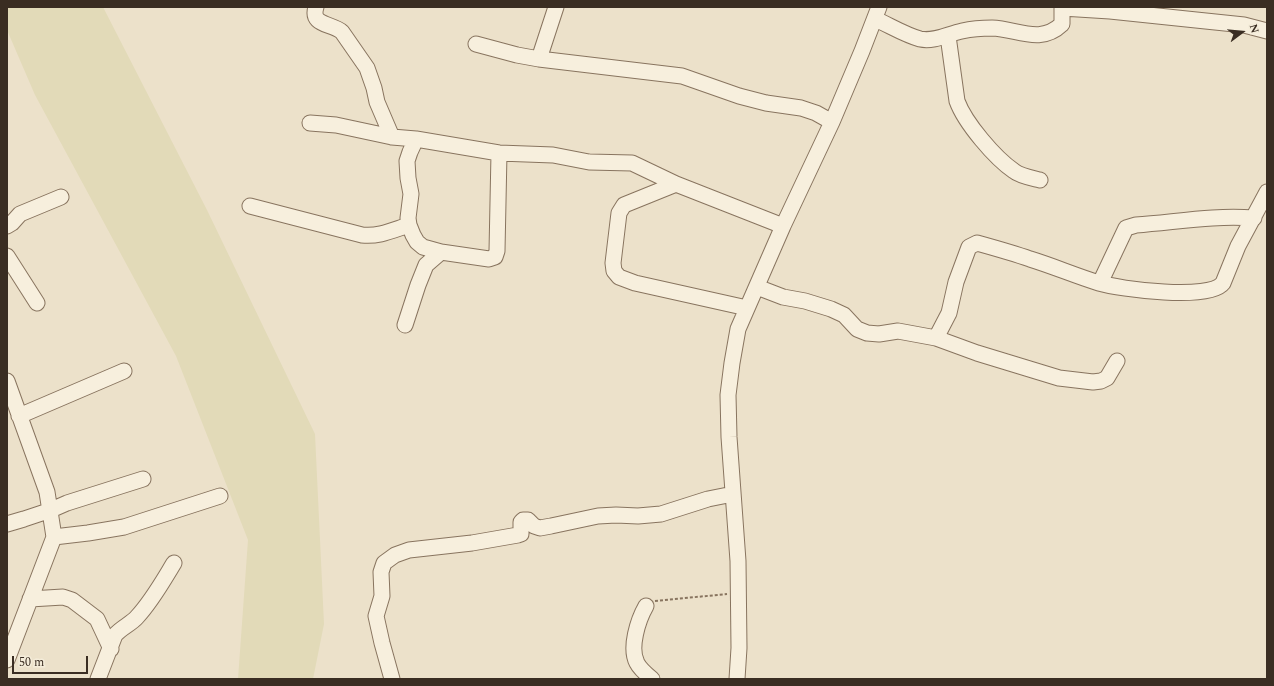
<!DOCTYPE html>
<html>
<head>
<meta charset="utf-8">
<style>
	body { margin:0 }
	#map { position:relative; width:1274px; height:686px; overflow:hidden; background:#ece1ca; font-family:Spectral,serif }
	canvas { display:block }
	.frame { position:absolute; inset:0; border:8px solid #3a2d22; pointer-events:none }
	.north { position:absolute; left:1222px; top:12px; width:40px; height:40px; -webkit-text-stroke:3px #f4ecd9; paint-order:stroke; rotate:74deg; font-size:11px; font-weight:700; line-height:16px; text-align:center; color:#3a2d22 }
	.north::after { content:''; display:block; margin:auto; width:14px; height:18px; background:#3a2d22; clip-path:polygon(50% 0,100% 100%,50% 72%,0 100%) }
	.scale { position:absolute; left:12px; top:656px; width:76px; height:18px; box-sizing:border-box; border:2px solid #3a2d22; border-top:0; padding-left:5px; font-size:12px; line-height:14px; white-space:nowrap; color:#3a2d22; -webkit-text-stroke:3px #f4ecd9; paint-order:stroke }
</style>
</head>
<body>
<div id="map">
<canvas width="1274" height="686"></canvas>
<div class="frame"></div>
<div class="north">N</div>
<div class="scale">50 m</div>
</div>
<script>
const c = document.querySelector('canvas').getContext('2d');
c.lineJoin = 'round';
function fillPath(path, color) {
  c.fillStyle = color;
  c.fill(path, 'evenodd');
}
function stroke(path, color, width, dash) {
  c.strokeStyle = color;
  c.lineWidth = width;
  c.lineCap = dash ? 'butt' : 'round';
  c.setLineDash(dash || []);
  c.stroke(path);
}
fillPath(new Path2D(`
	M7,7h96l104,203 108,224 9,190 -11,55h-75l10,-139 -72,-184 -141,-261 -28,-65z`), '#e2dab8');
const minor = new Path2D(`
	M316,7c-6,19 16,16 26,25l25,36 7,20 3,14 15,35
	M1062,8l48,3 134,14 23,6
	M875,19c14,6 30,16 45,20 14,3 28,-5 42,-8 9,-2 21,-3 30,-3 26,1 48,17 70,-4v-17
	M948,36l9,65c8,22 38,57 57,70 6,5 18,7 26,9
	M476,44l41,11 22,4 143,17 57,20 27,7 35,5 15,5 16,9
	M539,59l17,-52
	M310,123l26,2 56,12 24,2 83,14 54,2 36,7 43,1 44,21 107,42
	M416,139l-6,13 -3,9 1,17 3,16 -3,24 1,7 4,10 4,7 6,5 18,5 48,7 6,-2 2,-6 2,-98
	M676,184l-52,21 -5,8 -6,50 1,8 5,6 16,6 112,25
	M250,206l112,29c17,2 31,-5 47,-10
	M7,226l5,-3 8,-9 41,-17
	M7,256l30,47
	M1100,283l26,-55 10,-3c41,-3 77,-10 118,-7
	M757,287l26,10 22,4 26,8 13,6 13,14 10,4 12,1 19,-3 38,7 41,15 82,25 34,4 8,-1 6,-3 10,-17
	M405,325l13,-40 8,-20 15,-13
	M936,338l13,-25 7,-31 13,-35 8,-4c18,5 36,10 53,16 23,7 46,17 69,24 21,6 111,18 124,0l15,-37 29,-54
	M7,381l40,111 7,45 -47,123
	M19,416l105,-45
	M7,524l17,-5 27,-9 16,-7 76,-24
	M54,537l34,-4 36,-6 96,-31
	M30,599l33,-2 9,3 25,19 14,30
	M646,606c-8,14 -17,42 -9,57 3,6 9,11 15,16
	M98,679l17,-44c7,-8 16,-11 22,-18 15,-16 26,-36 37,-54
	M392,679l-10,-36 -6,-27 6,-20 -1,-24 3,-9 11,-8 14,-5 63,-7 46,-8 3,-1v-12l2,-2h5l6,6 6,2 11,-2 47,-10 18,-1 22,1 23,-2 47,-15 25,-5
	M737,679l2,-31 -1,-87 -9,-124 -1,-42 4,-32 6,-34 45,-103 49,-104 30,-71 17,-44`);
stroke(minor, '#88745f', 17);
stroke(new Path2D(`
	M655,601l72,-7`), '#88745f', 2, [3, 2]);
stroke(minor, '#f7efdd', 15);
</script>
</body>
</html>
